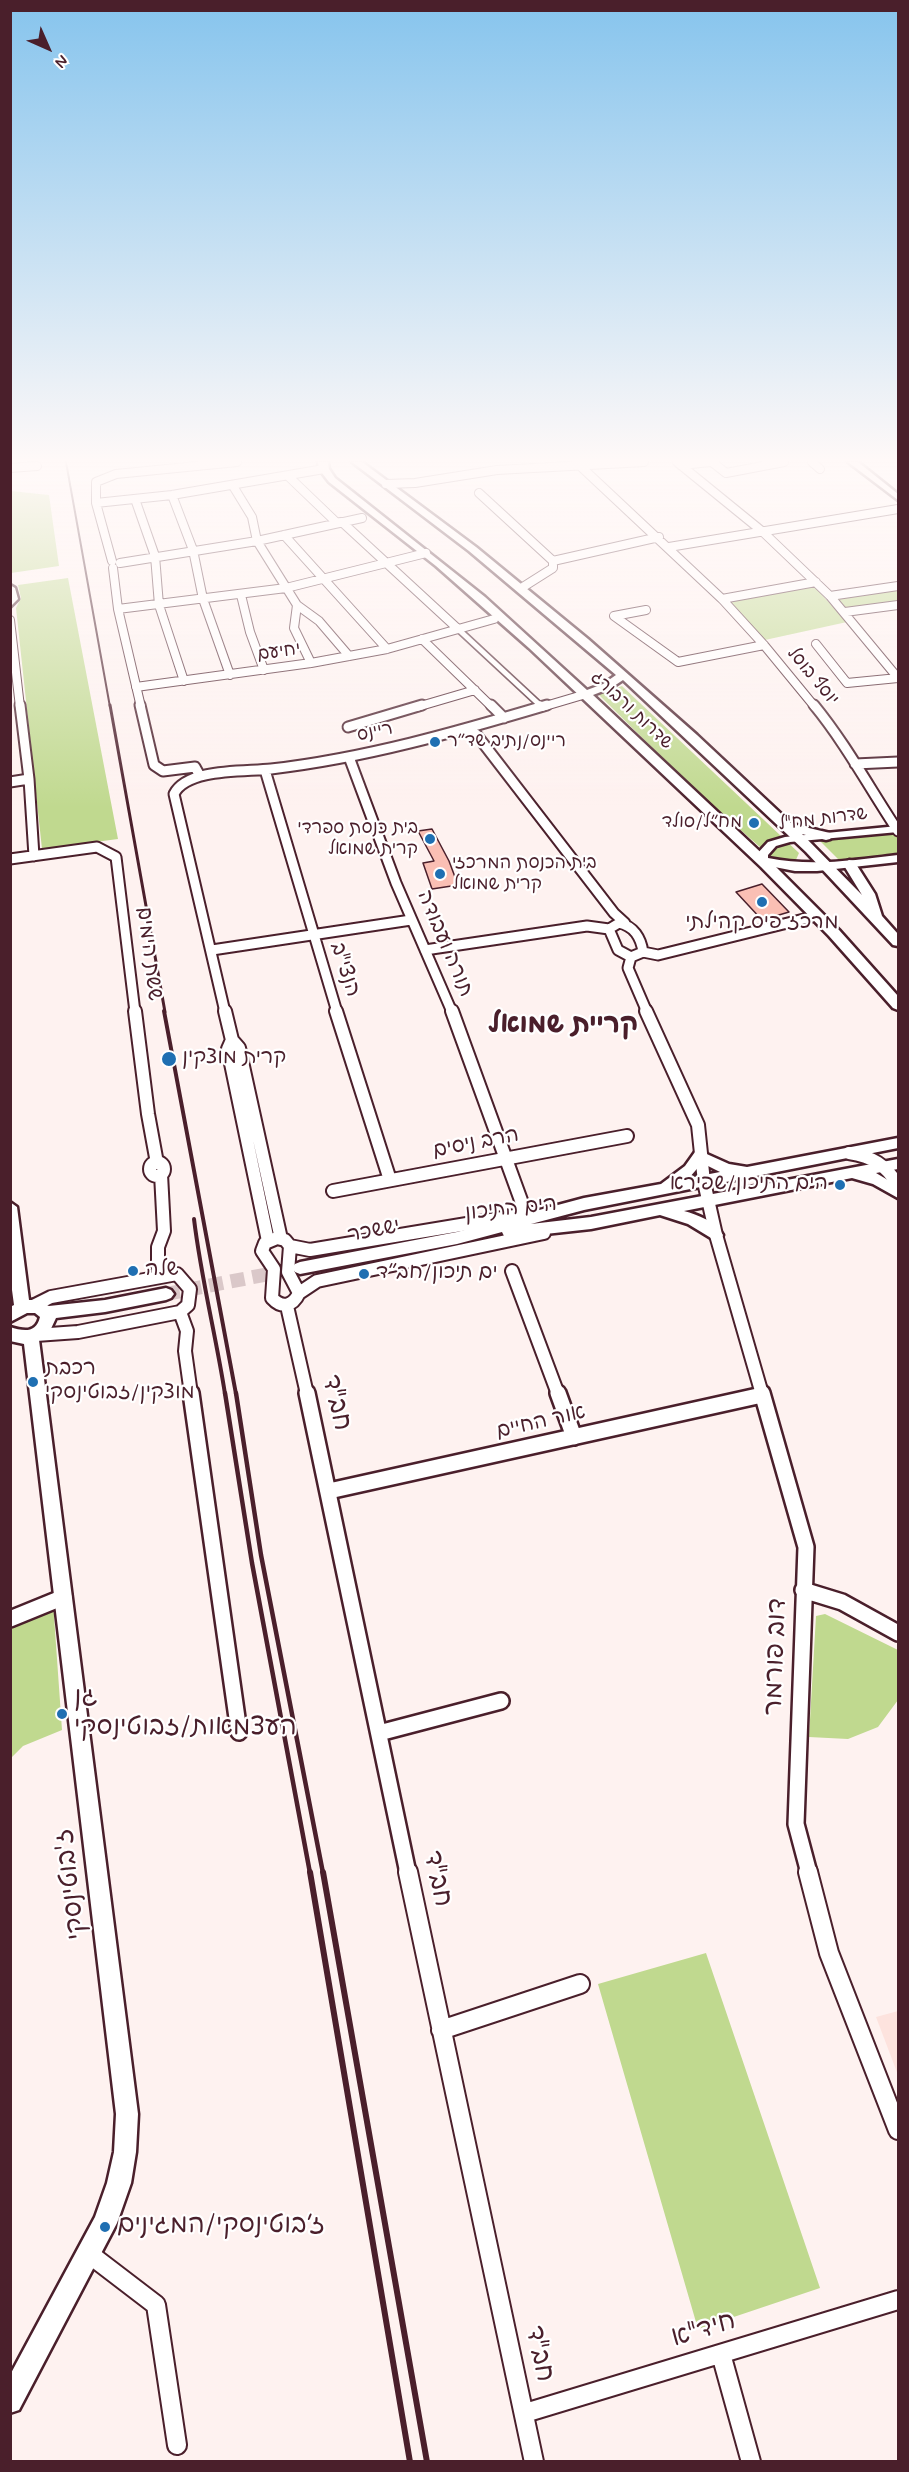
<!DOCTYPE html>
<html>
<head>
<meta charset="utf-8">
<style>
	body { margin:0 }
	#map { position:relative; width:909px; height:2472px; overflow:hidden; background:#fef2f0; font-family:Mynerve,sans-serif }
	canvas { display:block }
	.frame { position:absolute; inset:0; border:12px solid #4a1f2b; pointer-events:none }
	.north { position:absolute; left:18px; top:18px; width:60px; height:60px; -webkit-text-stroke:4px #fff; paint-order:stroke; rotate:135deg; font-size:16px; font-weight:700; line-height:24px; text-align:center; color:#4a1f2b }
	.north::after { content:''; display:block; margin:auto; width:21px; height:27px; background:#4a1f2b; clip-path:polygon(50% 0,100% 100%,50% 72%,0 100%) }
</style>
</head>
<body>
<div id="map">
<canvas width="909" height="2472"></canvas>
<div class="frame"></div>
<div class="north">N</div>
</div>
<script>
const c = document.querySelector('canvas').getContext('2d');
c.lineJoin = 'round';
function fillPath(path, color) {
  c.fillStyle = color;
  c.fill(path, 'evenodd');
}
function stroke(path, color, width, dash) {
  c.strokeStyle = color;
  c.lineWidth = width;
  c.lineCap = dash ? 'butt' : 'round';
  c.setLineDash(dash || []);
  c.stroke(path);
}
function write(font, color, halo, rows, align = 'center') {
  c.font = font + ' Mynerve,"Playpen Sans Hebrew",sans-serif';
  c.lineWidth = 4.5;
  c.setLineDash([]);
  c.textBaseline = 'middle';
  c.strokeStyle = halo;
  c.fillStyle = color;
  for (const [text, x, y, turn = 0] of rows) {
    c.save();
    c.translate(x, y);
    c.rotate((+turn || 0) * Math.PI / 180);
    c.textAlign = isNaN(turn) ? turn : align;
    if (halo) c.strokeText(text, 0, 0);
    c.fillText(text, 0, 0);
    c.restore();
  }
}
fillPath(new Path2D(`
	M898,2011v64l-22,-58z`), '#fde3de');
fillPath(new Path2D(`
	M11,491l38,4 10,71 -48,7z
	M68,578l50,261 -76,10 -26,-241 5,-10 -3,-13z
	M814,586l33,36 -82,18 -36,-40z
	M898,588v15l-51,7 -12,-13z
	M622,686l177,167 -4,9h-18l-82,-72 -97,-96z
	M895,831l3,5v21l-57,5 -24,-24z
	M53,1602l9,128 -39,16 -12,12v-139z
	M825,1614l73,36v50l-20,27 -30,12 -39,-2 7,-121z
	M706,1953l114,335 -122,41 -100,-345z`), '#c0d98f');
const building = new Path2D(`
	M432,829l17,32 9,24 -26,4 -9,-26 11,-2 -16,-30z
	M762,884l27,28 -27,8 -26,-28z`);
fillPath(building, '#fabfb4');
stroke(building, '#4a1f2b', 1.5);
stroke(new Path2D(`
	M166,1294l134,-26`), '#dac8c9', 14, [14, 8]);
const pedestrianFar1 = new Path2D(`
	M458,629l84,78`);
const pedestrian = new Path2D(`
	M540,705l2,2`);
const minorFar4 = new Path2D(`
	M576,462l146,137 42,46 51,62
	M677,462l86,70 67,64 68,82
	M712,462l14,11 58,-11
	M812,462l8,7
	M681,465l29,-3
	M10,468l27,-2
	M288,476l48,46 7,1 115,106
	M386,484l29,-1 82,-13 147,-8
	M233,486l19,31 5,24 40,64 -3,23 17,35
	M479,493l74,68
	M172,495l21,55 10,49 27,76
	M135,499l20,57 4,49 25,76
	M96,503l76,-8 152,-26
	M284,535l103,114
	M669,547l229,-38
	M112,561l-16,-58v-21l20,-8 121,-12
	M120,563l137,-22 105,-23
	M113,568l5,41 23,98
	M523,587l30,-19v-7l106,-24
	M241,595l9,37 14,38
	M830,596l68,-10
	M722,599l94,-17
	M297,605l22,16 30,35
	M118,609l168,-21 140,-35
	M646,610l-32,6 64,46 86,-17
	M845,612l53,-7
	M10,620l10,87
	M422,639l70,68
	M816,644l31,39 51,-5
	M136,687l175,-24 76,-14 107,-30
	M417,707l58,-17
	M542,707l44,-13`);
const minorFar3 = new Path2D(`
	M20,705l9,74 5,77
	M140,705l14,60 9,6 32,-4 5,9
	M491,705l13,13
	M814,705c32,39 56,84 84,126
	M348,727l74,-22
	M465,729l11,5 138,179 11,10
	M349,757l47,126 56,129
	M855,764l43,-2
	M265,770l72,242
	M10,782l19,-3
	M10,859l87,-12 19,10 19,155
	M619,923c15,3 22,15 24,29l-12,5 -13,-7 -9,-21z
	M212,950l199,-30
	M425,950l162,-24 22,3
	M643,952l15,3 158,-39
	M631,957l-3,11 19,44
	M225,1012l-51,-218c13,-26 71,-22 97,-25 95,-11 185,-37 276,-64`);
const minorFar2 = new Path2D(`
	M135,1011l13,103 9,49
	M225,1011l7,29 7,8 42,191
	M336,1011l54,169
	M452,1011l74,203
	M646,1011l52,114 6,57 12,53 46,159
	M232,1040l-4,9 40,192
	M849,1153c24,4 36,11 49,32
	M150 1169a7 7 0 1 1 14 0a7 7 0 1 1-14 0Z
	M333,1191l294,-55
	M277,1238l8,2 5,6 -2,26 11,21c-6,13 -17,16 -27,5l2,-29 -12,-18 3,-8z
	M290,1246l20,4 223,-37
	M512,1271l46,123
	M158,1277v-30l6,-16 -3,-57
	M299,1293l18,-12 227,-48
	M33,1306l18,-9 126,-23 13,15 -2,16 -8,7 -102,20 -42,3
	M287,1306l20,88
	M180,1312l7,19 -2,20 6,43`);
const minorFar1 = new Path2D(`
	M191,1393l48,339
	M307,1393l101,480
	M558,1393l16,44
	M762,1393l44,154 -10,277 13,49
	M329,1491l433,-96
	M803,1590l39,12 56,31
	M10,1619l54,-22
	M379,1733l122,-32`);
const minor = new Path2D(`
	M408,1872l126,590
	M808,1872l21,81 69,177
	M441,2030l139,-46
	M88,2253l68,52 21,140
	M721,2354l30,108
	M525,2413l373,-113`);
const tertiary = new Path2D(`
	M848,462h10l40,32v6z
	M10,585l5,3 3,11 -8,8z
	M898,826v6l-108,10 -14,4 -8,9v3c44,9 86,2 130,-3v7l-81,9h-22l-36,-7 -3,-9 12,-13 17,-5z
	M898,1138v10l-314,62 -53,14 60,-7 307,-58v10l-22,4 22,13v12l-25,-14 -21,-6 -168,33c14,4 31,10 39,24l-2,4 -5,2 -28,-17 -28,-9 -69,14 -82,9 -5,-2 -2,-4 -45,12 -157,30 -5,-2 -3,-4 3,-4 5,-2 157,-30 127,-34 77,-14 24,-18 10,-14 5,-1 29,13 18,3zM702,1163l18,9 -31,6z
	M10,1202l7,5 12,93h7l13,6 56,-6 61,-12 5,2 3,4 -3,4 -5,2 -61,12 -49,6 -7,15 -10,7 99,774 -2,38 -5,31 -14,40 -98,187 -9,3v-38l85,-158 12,-34 7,-31 2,-38 -92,-770 -14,-3v-14c13,4 26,7 30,-10l-5,-4h-8l-17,9v-15l4,-2 -4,-30z`);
const secondary = new Path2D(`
	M318,462h10l1,7 6,9 150,119 102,93 16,-6 13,-9 -147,-124 -117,-89h10l114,85 112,92 109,96 95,89 38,9 2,3 -2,3 -4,1 -24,-6 60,61 -19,-31 6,-4 5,1 21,33 7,22 16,18v12l-5,-1 -87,-93 -183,-172 -12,8 -18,7 178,167 68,68 59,66v14l-5,-2 -64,-72 -68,-69 -232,-219 -93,-82 -107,-84 -10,-13z`);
stroke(pedestrianFar1, '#4a1f2b', 8);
stroke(pedestrian, '#4a1f2b', 10);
stroke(minorFar4, '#4a1f2b', 10);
stroke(minorFar3, '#4a1f2b', 13);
stroke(minorFar2, '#4a1f2b', 16);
stroke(minorFar1, '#4a1f2b', 20);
stroke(minor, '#4a1f2b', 22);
stroke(tertiary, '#4a1f2b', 5);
stroke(secondary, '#4a1f2b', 5);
stroke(pedestrianFar1, '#fff', 5);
stroke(pedestrian, '#fff', 7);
stroke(minorFar4, '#fff', 8);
stroke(minorFar3, '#fff', 9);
stroke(minorFar2, '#fff', 12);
stroke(minorFar1, '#fff', 15);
stroke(minor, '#fff', 18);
fillPath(tertiary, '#fff');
fillPath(secondary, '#fff');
stroke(new Path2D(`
	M66,462l44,245`), '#4a1f2b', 2);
stroke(new Path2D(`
	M110,705l55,307`), '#4a1f2b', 3);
stroke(new Path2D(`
	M164,1011l72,383
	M194,1219c7,59 22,117 31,175`), '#4a1f2b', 4);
stroke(new Path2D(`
	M225,1393l27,170 58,310
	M236,1393l25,162 62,318`), '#4a1f2b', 4.5);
stroke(new Path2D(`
	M310,1872l100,590
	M323,1872l104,590`), '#4a1f2b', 6);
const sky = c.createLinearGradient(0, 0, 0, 808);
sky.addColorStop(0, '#86c4ed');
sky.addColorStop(0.57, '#fff9f8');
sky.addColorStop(1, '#fff9f800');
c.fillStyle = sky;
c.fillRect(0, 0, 909, 808);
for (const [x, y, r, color] of [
	[435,742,6,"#1f6fb2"],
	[754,823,6,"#1f6fb2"],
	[430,839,6,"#1f6fb2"],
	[440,874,6,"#1f6fb2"],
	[762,902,6,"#1f6fb2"],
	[169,1059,8,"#1f6fb2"],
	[840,1185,6,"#1f6fb2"],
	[133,1271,6,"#1f6fb2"],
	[364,1274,6,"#1f6fb2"],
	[33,1382,6,"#1f6fb2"],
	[62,1714,6,"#1f6fb2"],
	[105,2227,6,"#1f6fb2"]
]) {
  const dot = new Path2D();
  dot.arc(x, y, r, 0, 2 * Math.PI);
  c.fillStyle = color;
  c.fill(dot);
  stroke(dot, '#fff', 2);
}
write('18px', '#4a1f2b', '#fff', [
	["יחיעם",279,653,-8],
	["יוסף בוסל",812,677,50],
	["שדרות ורבורג",631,711,43],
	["ריינס",375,733,-12],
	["שדרות מח\"ל",823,820,-7]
]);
write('18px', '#4a1f2b', '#fff', [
	["ריינס/נתיב שד״ר",447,742],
	["מח״ל/סולד",742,823,"right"],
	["בית כנסת ספרדי",418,829,"right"],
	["קרית שמואל",418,850,"right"],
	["בית הכנסת המרכזי",452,864],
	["קרית שמואל",452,885]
], 'left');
write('21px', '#4a1f2b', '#fff', [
	["מרכז פיס קהילתי",762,924,"center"],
	["קרית מוצקין",182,1059],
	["הים התיכון/שפירא",828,1185,"right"],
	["שלה",145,1271],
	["ים תיכון/חב״ד",376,1274],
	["רכבת",45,1370],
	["מוצקין/זבוטינסקי",45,1394]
], 'left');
write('21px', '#4a1f2b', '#fff', [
	["תורה ועבודה",444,944,67],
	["ששת הימים",148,954,83],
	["הנצי\"ב",344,970,72],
	["הרב ניסים",476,1144,-11],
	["הים התיכון",511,1210,-6],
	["יששכר",374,1232,-11],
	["אור החיים",541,1423,-13]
]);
write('26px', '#4a1f2b', '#fff', [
	["חב\"ד",335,1403,77],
	["דוב פורמר",777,1657,-88],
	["חב\"ד",436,1879,78],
	["ז'בוטינסקי",72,1884,-97],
	["חיד\"א",704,2331,-17],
	["חב\"ד",538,2354,78]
]);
write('26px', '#4a1f2b', '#fff', [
	["גן",74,1699],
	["העצמאות/זבוטינסקי",74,1729],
	["ז׳בוטינסקי/המגינים",117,2227]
], 'left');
write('bold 27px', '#4a1f2b', '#fff', [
	["קריית שמואל",563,1026]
]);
</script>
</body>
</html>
